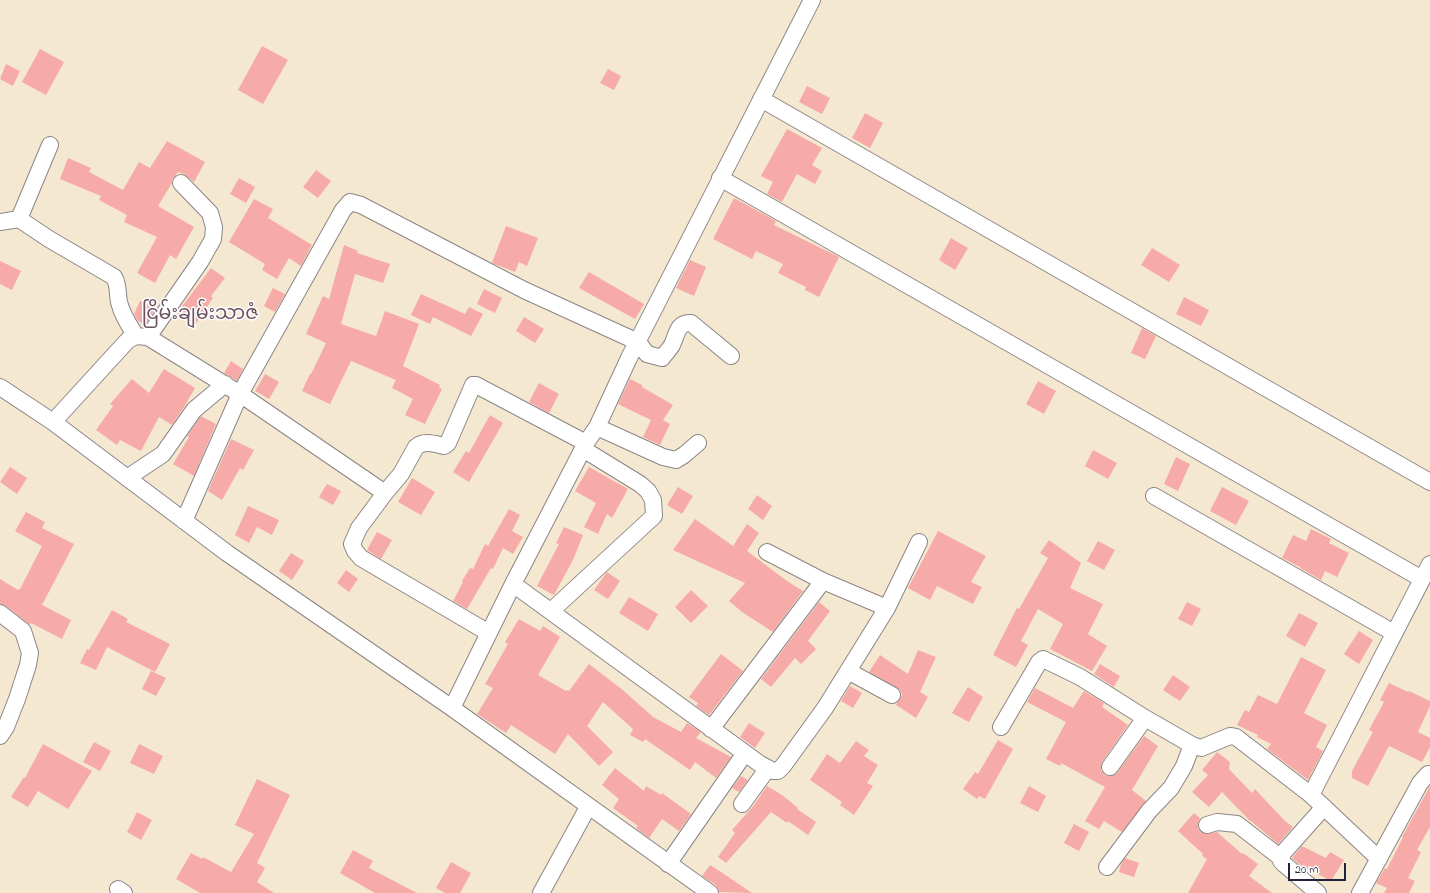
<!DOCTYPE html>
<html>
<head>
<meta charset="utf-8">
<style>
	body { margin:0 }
	#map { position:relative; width:1430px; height:893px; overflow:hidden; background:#f5e8d1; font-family:"Indie Flower",sans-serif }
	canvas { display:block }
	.scale { position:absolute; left:1288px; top:863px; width:58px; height:18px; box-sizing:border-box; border:2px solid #22223b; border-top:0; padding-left:5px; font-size:12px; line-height:14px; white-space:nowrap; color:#22223b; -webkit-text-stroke:3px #fff; paint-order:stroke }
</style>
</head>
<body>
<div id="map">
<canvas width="1430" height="893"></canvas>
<div class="scale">20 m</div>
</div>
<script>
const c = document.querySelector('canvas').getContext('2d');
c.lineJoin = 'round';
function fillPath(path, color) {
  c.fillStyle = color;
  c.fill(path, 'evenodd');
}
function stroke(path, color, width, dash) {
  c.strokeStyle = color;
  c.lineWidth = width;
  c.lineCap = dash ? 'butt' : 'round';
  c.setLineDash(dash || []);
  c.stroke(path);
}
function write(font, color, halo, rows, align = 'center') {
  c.font = font + ' "Indie Flower","Noto Sans Myanmar",sans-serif';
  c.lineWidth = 3;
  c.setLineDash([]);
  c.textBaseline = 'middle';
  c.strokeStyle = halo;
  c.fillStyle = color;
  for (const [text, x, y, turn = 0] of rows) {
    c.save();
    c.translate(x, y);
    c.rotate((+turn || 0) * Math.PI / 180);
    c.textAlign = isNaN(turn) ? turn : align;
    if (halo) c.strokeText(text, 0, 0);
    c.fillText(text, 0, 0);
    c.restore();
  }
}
fillPath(new Path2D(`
	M262,46l26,14 -25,44 -25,-14z
	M40,49l24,13 -18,33 -24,-13z
	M6,64l14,7 -7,15 -13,-7z
	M608,69l13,7 -7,14 -14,-7z
	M807,86l23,12 -8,16 -23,-12z
	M865,113l18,10 -13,25 -18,-10z
	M787,129l35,19 -10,17 10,6 -7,13 -18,-10 -15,28 -15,-8 6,-12 -12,-6z
	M167,141l38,21 -11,20 -10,-8 -6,-2 -6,8v3l-14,23 36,21 -18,32 -6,-4 -15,28 -18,-10 20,-36 -33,-15 3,-7 -28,-15 2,-4 -41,-17 8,-21 23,10 -2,4 34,18 16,-28 11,6z
	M316,170l15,11 -13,17 -15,-11z
	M239,178l16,9 -9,16 -16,-9z
	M734,198l42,23 -2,4 65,32 -20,40 -14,-7 1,-3 -28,-14 5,-9 -27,-13 -4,8 -39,-20z
	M254,199l19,10 -5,9 44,27 -11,21 -12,-8 -12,21 -15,-9 3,-6 -36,-22z
	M506,226l32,12 -11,28 -8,-4 -4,10 -23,-9z
	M951,238l17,10 -13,22 -16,-10z
	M344,245l14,6 -1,2 33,11 -7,19 -28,-9 -14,50 35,12 9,-25 34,13 -16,42 37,19 -1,2 3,2 -17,35 -20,-9 8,-16 -21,-11 4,-8 -45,-19 -21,43 -28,-13 8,-17h1l15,-31 -20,-9 17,-38 6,3z
	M1152,248l28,17 -11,17 -28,-17z
	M690,260l16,7 -12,29 -18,-8z
	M0,261l21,10 -9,19 -12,-6z
	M211,268l14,10 -14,18 2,2 -18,27 -18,-12z
	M589,272l55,32 -9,15 -56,-31z
	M273,288l12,6 -10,18 -11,-6z
	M484,289l18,9 -7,15 -18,-9z
	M421,294l44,20 4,-7 14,7 -12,22 -38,-19 -3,7 -19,-9z
	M1184,297l25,13 -8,16 -25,-12z
	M140,301l15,9 -10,15 -7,-4 -4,-7z
	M524,317l20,12 -9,14 -19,-12z
	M1142,328l14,8 -11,23 -14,-6z
	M231,361l12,8 -6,12 -13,-8z
	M164,369l31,19 -11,19 -12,18 -13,-8 -18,34 -21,-11 -3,5 -21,-15 17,-24 -3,-2 22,-25 17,14z
	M265,374l14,8 -10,17 -14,-8z
	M630,379l12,6v2l31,18 -10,15 7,4 -10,21 -17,-8 8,-17 -33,-16z
	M1038,381l18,10 -12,23 -18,-10z
	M539,383l20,11 -10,19 -20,-11z
	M490,415l13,8 -34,59 -16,-10 13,-21 3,2z
	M201,416l15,8 -22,52 -21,-12 16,-27 -2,-1z
	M231,439l23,11 -11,20 -3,-2 -18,32 -14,-9z
	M1093,450l24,13 -9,16 -23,-13z
	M1176,457l14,7 -12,27 -14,-7z
	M10,467l17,11 -10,16 -17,-12z
	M589,467l39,22 -16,29 -5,-4 -9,20 -14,-7 12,-24 -21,-12z
	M412,478l23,14 -14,23 -23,-13z
	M327,484l14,7 -8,14 -14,-8z
	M678,487l15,9 -11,18 -15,-9z
	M1222,487l27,14 -13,24 -26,-14z
	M757,495l15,11 -9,14 -15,-11z
	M248,506l31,14 -7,15 -15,-8 -8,16 -14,-8z
	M509,509l11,6 -8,16 11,6 -10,17 -10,-6 -10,21 -2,-1 -24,41 -14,-8 10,-19 -1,-1 8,-13 3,1 12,-25 3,2z
	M26,512l19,10 -3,6 32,16 -32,61 29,15 -9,19 -31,-16 -1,2 -24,-19 -6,-2v-25l18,11 1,-1h1l22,-43 -27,-15z
	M695,519l38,27 14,-22 12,9 -12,18 40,30 16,10 -30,41 -31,-20 -13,-11 16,-18 -72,-33z
	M564,527l19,8 -10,25 -19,35 -17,-9 22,-42 -3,-1z
	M1311,529l20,10 -2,4 20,10 -12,24 -12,-6 -4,9 -21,-12v-1l-18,-9 11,-23 13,6z
	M938,531l48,25 -15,26 11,5 -9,17 -36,-18 -7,14 -22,-12z
	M377,532l15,8 -11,19 -14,-9z
	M1049,540l32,23 -11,25 33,16 -15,30 19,12 -15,25 -42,-22 13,-25 -25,-15 -17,32 7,4 -12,22 -23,-12 24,-47 2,1 29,-51 -8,-5z
	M1098,541l17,9 -11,20 -17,-9z
	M291,553l13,8 -12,19 -13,-9z
	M346,570l12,9 -9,13 -12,-9z
	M607,572l13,9 -12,18 -14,-9z
	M691,590l17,16 -17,17 -16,-16z
	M629,597l29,17 -10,17 -29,-18z
	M819,602l11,9 -22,30 8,8 -15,15 -6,-6 -24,29 -10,-8z
	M1187,602l14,7 -9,17 -14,-7z
	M112,610l16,9 -2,3 44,22 -15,28 -48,-25 -11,23 -16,-7 7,-14 2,1z
	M1299,613l19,10 -13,24 -19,-11z
	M519,619l21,12 3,-5 17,11 -22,38 28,16 1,-1 2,1 20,-27 35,27 29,26 28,15 6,-9 14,9 -5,6 35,19 -15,21 -21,-16 -5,8 -45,-31 -2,3 -13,-7 3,-6 -30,-27 -16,24 26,26 -14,14 -31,-32 -13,20 -44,-29 -5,8 -29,-19 16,-26 -8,-4 23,-40 -3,-2z
	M1359,631l14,9 -14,24 -15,-10z
	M918,650l18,7 -16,35 8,5 -12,21 -20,-13 6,-10 -2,-5 -31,-18 11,-17 28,19z
	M721,654l22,17 -34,44 -13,-9 2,-3 -9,-6z
	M1301,657l25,13 -22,43 23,12 -11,22 7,4 -15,29 -41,-31 4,-5 -14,-7 1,-2 -21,-10 8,-15 4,2 9,-17 19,9z
	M1100,664l20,12 -6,11 -20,-13z
	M151,671l15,7 -10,18 -14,-7z
	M1173,675l17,12 -10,14 -17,-11z
	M1389,683l19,9 1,-1 21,10v5l-12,26 12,6v9l-8,15 -33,-16 -21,40 -16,-8v-7l21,-39 -4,-2 15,-28 -4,-2z
	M850,686l12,7 -9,15 -12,-7z
	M968,687l15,10 -14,25 -17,-9z
	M1035,688l38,20 11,-17 20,12 -2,4 26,18 -26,37 -1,4v5l4,4 4,1 5,-1 3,-2 27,-37 14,10 -26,44 14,11 -24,31 -18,-11 -5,8 -14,-8 20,-34 -44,-24 -1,3 -14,-7 20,-37 -39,-20z
	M749,723l16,10 -10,15 -15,-11z
	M998,740l15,9 -28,50 -6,-3 -2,3 -14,-10 12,-17 3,2z
	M856,741l13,9 -5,6 14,9 -11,18 6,3 -19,29 -14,-10 2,-3 -32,-22 17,-26 13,9z
	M94,742l17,9 -11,20 -17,-9z
	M43,744l49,27 -24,38 -30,-18 -10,16 -17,-10 13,-20 1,1z
	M139,744l24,12 -9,18 -24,-11z
	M1217,752l13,10 -1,7 23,24 3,-4 30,32 8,6 -15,17 -27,-23h-1l-28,-29 -13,15 -17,-15 16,-17 -6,-5z
	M615,768l29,23 2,-5 15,9 1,-2 29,21 -12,17 -17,-12 -13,19 -13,-10 2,-2 -25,-18 6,-9 -17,-14z
	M741,776l7,4 -9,12 -7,-4z
	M257,779l33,16 -33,68 8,5 -8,14 17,11h-74l-24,-14 15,-26 11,6 1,-2 28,15 23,-38 -19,-9z
	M767,786l15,9 16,13 -1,1 19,13 -8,13 -20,-14 -1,2 -16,-11 -45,51 -8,-6 17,-24 -3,-3 22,-25z
	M1029,786l17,10 -8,16 -18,-9z
	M1430,786v41l-13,23 4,2 -13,26 7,3 -6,12h-25l3,-5 -11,-5 9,-15 2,1 16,-32h-1z
	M137,812l15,8 -11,20 -14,-8z
	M1194,813l6,5 -2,5v5l3,4 4,2 12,-2 25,22 1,-1 15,11 -9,12 23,17h-84l19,-34 -5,-3 1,-2 -25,-23z
	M1074,824l15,8 -10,19 -15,-8z
	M1302,846l24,12 4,-6 14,8 -13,21 -31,-16 -8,-7z
	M353,850l20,11 -4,7 48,25h-42l-35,-20z
	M1125,858l14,5 -5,14 -15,-5 2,-8z
	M451,862l20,11 -11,20h-15l-9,-5z
	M710,865l8,5 34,23 -33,-1 -3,-7 -14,-9z`), '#f6aba8');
const minor = new Path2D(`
	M761,99l669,383
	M720,178l702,401
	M19,219l31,-74
	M0,222l19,-3 30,20 65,38c5,8 3,16 5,25 3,13 10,23 17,34
	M148,337l52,-75 13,-23 1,-12 -4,-14 -29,-30
	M0,387l53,35 174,131 225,155 258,185
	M53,422l75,-82 8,-4 12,1 92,57 145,99 -26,35 -7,16 3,7 6,7 128,75
	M597,427l66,30 13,3 8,-5 14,-12
	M127,478l36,-24 31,-44 31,-26
	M385,493l16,-19 15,-27c8,-7 19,-3 28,-1l4,-3 25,-58h3l110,58
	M1154,496l240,137
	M184,521l56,-127 103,-184 7,-8 11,3 163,85 114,52 9,12 15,4c3,-4 7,-8 10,-13 5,-10 5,-23 19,-22l40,33
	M767,552l56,29 64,27
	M513,584l247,180 13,7h5l5,-5 42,-58 62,-100 32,-66
	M551,611l103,-95 -1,-16 -5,-9 -8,-7 -57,-35
	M0,613l23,18 7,22 -2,12 -11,34 -11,28 -6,9
	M848,671l44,24
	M452,708l61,-124 73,-141 11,-16 32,-69 183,-358
	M1001,727l38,-65 4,-3 37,18 65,41 47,27 9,3 29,-12 6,1 75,58
	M711,729l112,-148
	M1110,767l35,-49
	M742,804l26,-36
	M1207,825l10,-3 20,2 44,34
	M1379,859l-68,-64 119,-231
	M668,864l77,-111
	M1107,867l42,-56 22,-23 13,-22 8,-21
	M118,889l6,4
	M541,893l47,-86
	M1318,893l-34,-29 -3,-3 2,-8 41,-46
	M1360,893l60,-110 8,-9h2`);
stroke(minor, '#8c8586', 18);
stroke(minor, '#fff', 16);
write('19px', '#6c5261', '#fff', [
	["ငြိမ်းချမ်းသာဇံ",200,316]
]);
</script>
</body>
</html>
